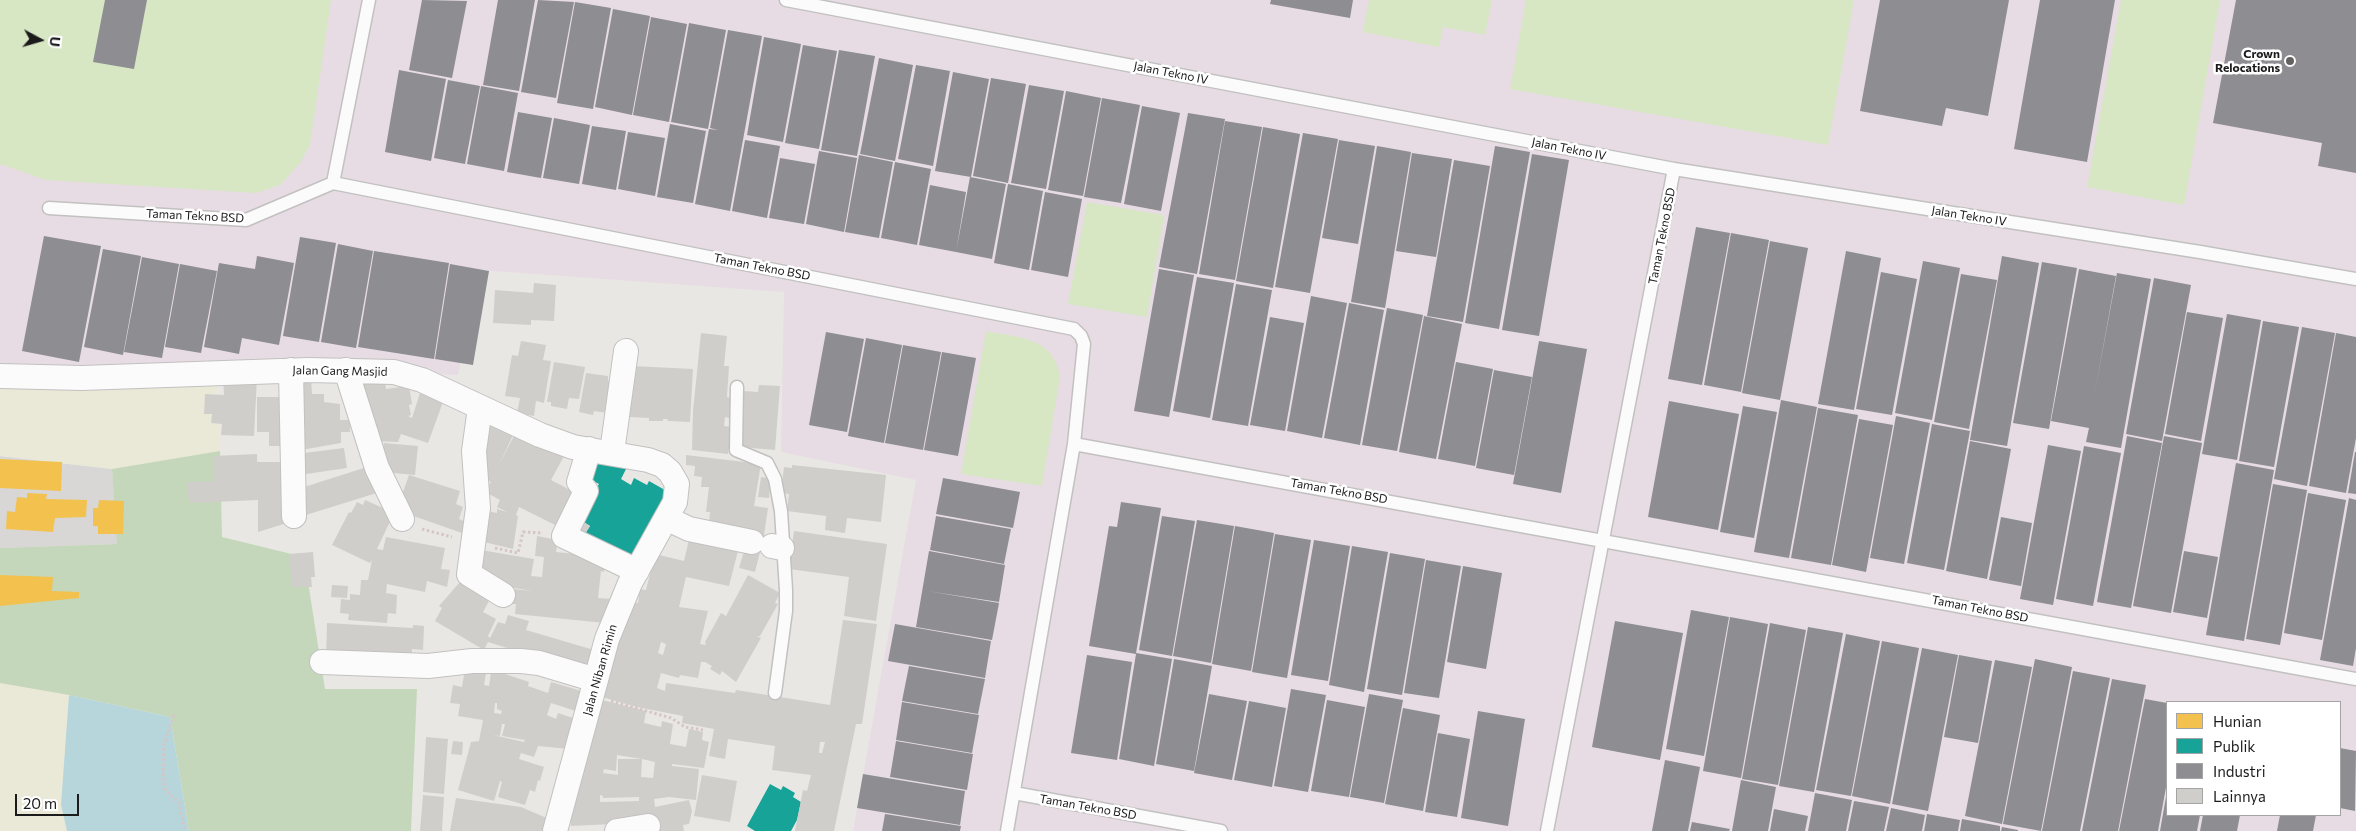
<!DOCTYPE html>
<html>
<head>
<meta charset="utf-8">
<style>
	body { margin:0 }
	#map { position:relative; width:2356px; height:831px; overflow:hidden; background:#e9e7e4; font-family:Commissioner,sans-serif }
	canvas { display:block }
	.legend { position:absolute; left:2166px; top:701px; width:175px; height:115px; box-sizing:border-box; background:#fff; border:1px solid #a4a4a4; margin:0; padding:6px 9px; list-style:none; font-size:15px; color:#1b1b1b }
	.legend li { display:flex; align-items:center; gap:10px; height:25px }
	.legend b { width:25px; border:1px solid #a4a4a4 }
	.north { position:absolute; left:15px; top:15px; width:50px; height:50px; -webkit-text-stroke:4px #fff; paint-order:stroke; rotate:96deg; font-size:14px; font-weight:700; line-height:20px; text-align:center; color:#1b1b1b }
	.north::after { content:''; display:block; margin:auto; width:18px; height:22px; background:#1b1b1b; clip-path:polygon(50% 0,100% 100%,50% 72%,0 100%) }
	.scale { position:absolute; left:15px; top:794px; width:64px; height:22px; box-sizing:border-box; border:2px solid #1b1b1b; border-top:0; padding-left:6px; font-size:15px; line-height:18px; white-space:nowrap; color:#1b1b1b; -webkit-text-stroke:4px #fff; paint-order:stroke }
</style>
</head>
<body>
<div id="map">
<canvas width="2356" height="831"></canvas>
<ul class="legend">
<li><b style="height:14px;background:#f2c14e"></b>Hunian</li>
<li><b style="height:14px;background:#17a398"></b>Publik</li>
<li><b style="height:14px;background:#8d8d92"></b>Industri</li>
<li><b style="height:14px;background:#d0cecb"></b>Lainnya</li>
</ul>
<div class="north">U</div>
<div class="scale">20 m</div>
</div>
<script>
const c = document.querySelector('canvas').getContext('2d');
c.lineJoin = 'round';
function fillPath(path, color) {
  c.fillStyle = color;
  c.fill(path, 'evenodd');
}
function stroke(path, color, width, dash) {
  c.strokeStyle = color;
  c.lineWidth = width;
  c.lineCap = dash ? 'butt' : 'round';
  c.setLineDash(dash || []);
  c.stroke(path);
}
function write(font, color, halo, rows, align = 'center') {
  c.font = font + ' Commissioner,sans-serif';
  c.lineWidth = 5;
  c.setLineDash([]);
  c.textBaseline = 'middle';
  c.strokeStyle = halo;
  c.fillStyle = color;
  for (const [text, x, y, turn = 0] of rows) {
    c.save();
    c.translate(x, y);
    c.rotate((+turn || 0) * Math.PI / 180);
    c.textAlign = isNaN(turn) ? turn : align;
    if (halo) c.strokeText(text, 0, 0);
    c.fillText(text, 0, 0);
    c.restore();
  }
}
fillPath(new Path2D(`
	M0,456l112,13 6,75 -118,4z`), '#d8d7d5');
fillPath(new Path2D(`
	M0,0h2356v831h-1503l63,-351 -135,-28 3,-160 -304,-22 -22,105 -217,-9 -241,10zM2167,702h173v113h-173z`), '#e7dce3');
fillPath(new Path2D(`
	M216,367l4,84 -108,18 -112,-13v-80z
	M0,683l69,12 -8,110 6,26h-67z`), '#eae9d7');
fillPath(new Path2D(`
	M0,0h331l-21,145 -10,18 -20,22 -24,8 -210,-13 -46,-16z
	M1369,0h123l-7,35 -42,-8 -4,20 -76,-15z
	M1526,0h328l-26,145 -318,-56z
	M2121,0h99l-36,205 -97,-18z
	M1087,202l77,13 -17,102 -79,-13z
	M986,331c32,7 67,5 74,45l-18,110 -81,-12z`), '#d7e6c3');
fillPath(new Path2D(`
	M220,451l2,86 82,20 21,132h92l-6,142h-222l-19,-114 -101,-22 -69,-12v-135l117,-4 -5,-75z`), '#c5d7ba');
fillPath(new Path2D(`
	M69,695l101,22 19,114h-122l-6,-26z`), '#b7d6dc');
fillPath(new Path2D(`
	M0,459l62,3 -1,29 -61,-3z
	M27,493l20,1 -1,5 41,1 -1,17 -31,1 -2,14 -47,-3 1,-18 8,1 2,-15 10,1z
	M99,500l25,1 -1,33h-25v-8h-5v-18h5z
	M0,575l53,2 -1,14 27,1v6l-79,8z`), '#f2c14e');
fillPath(new Path2D(`
	M600,457l27,10 -6,12 10,6 3,-7 13,7 2,-4 23,13 -36,71 -52,-30 6,-9 -11,-7 20,-35 -11,-6z
	M770,784l11,6 2,-4 12,7 -2,4 8,5 -4,18 -6,11h-36l-8,-5z`), '#17a398');
fillPath(new Path2D(`
	M105,0h42l-13,69 -41,-7z
	M422,0l45,1 -15,77 -43,-8z
	M498,0h37l-16,91 -36,-6z
	M538,0l36,2 -18,96 -35,-6z
	M1271,0h82l-3,18 -80,-14z
	M1880,0h129l-21,116 -42,-8 -4,18 -82,-15z
	M2040,0h75l-28,162 -73,-13z
	M2236,0h120v173l-38,-7 4,-23 -109,-20z
	M575,2l36,6 -18,101 -36,-6z
	M613,9l37,7 -18,99 -37,-8z
	M651,17l36,7 -18,98 -36,-7z
	M689,23l37,7 -18,99 -37,-7z
	M728,30l34,6 -32,175 -35,-7 14,-75 9,1 -8,-2z
	M764,37l37,7 -18,98 -36,-7z
	M803,45l34,6 -18,98 -34,-6z
	M839,50l36,6 -18,100 -36,-6z
	M879,58l34,7 -18,96 -35,-7z
	M916,65l34,6 -17,95 -35,-7z
	M399,70l47,9 -15,82 -46,-9z
	M953,72l36,7 -18,98 -36,-6z
	M991,78l35,6 -18,99 -35,-7z
	M448,80l32,6 -15,78 -31,-6z
	M1029,85l35,6 -18,98 -35,-6z
	M481,86l37,7 -14,78 -37,-7z
	M1066,91l35,7 -18,98 -35,-6z
	M1102,98l38,7 -19,98 -37,-6z
	M1142,106l38,7 -19,98 -37,-7z
	M518,112l34,6 -11,60 -34,-6z
	M1188,113l37,6 -28,155 -38,-7z
	M554,118l36,7 -11,59 -36,-6z
	M1225,121l37,6 -27,153 -36,-6z
	M670,124l36,7 -13,72 -36,-6z
	M592,126l34,5 -10,59 -34,-6z
	M1263,127l37,7 -27,154 -37,-7z
	M628,132l37,6 -10,58 -37,-7z
	M1303,133l35,6 -28,154 -35,-6z
	M745,140l35,6 -13,72 -35,-7z
	M1339,140l36,6 -17,98 -36,-6z
	M1377,146l34,6 -26,156 -34,-6z
	M1495,146l35,6 -31,177 -34,-6z
	M819,151l38,7 -13,74 -38,-8z
	M1412,153l40,6 -16,98 -40,-6z
	M1532,154l37,6 -30,176 -37,-6z
	M859,155l34,7 -14,76 -34,-6z
	M780,158l35,6 -11,60 -35,-6z
	M1454,160l36,6 -27,156 -36,-6z
	M895,162l36,7 -14,76 -36,-7z
	M970,177l36,7 -14,75 -36,-7z
	M1008,184l35,7 -14,79 -35,-7z
	M930,185l36,7 -10,60 -37,-7z
	M1045,192l37,7 -14,78 -37,-7z
	M1696,227l34,6 -28,152 -34,-6z
	M1731,233l38,7 -28,152 -37,-7z
	M44,236l57,10 -22,116 -57,-11z
	M300,237l36,6 -17,99 -36,-6z
	M1770,241l38,7 -28,152 -38,-7z
	M338,244l35,7 -17,97 -35,-6z
	M103,249l38,7 -18,99 -39,-8z
	M374,251l75,12 -15,96 -76,-12z
	M1846,251l35,7 -27,152 -36,-6z
	M257,256l37,7 -15,82 -37,-7 -3,16 -35,-7 15,-84 36,6z
	M2002,256l37,7 -32,183 -37,-6z
	M142,257l37,7 -17,94 -38,-6z
	M1923,261l37,7 -28,152 -37,-7z
	M2042,262l35,6 -28,161 -36,-6z
	M180,264l37,7 -16,82 -36,-6z
	M450,264l39,7 -16,94 -38,-6z
	M1159,269l35,6 -25,142 -35,-6z
	M2079,269l37,7 -22,121 23,-124 34,6 -30,169 -35,-6 3,-14 -38,-7z
	M1881,272l36,7 -25,136 -36,-6z
	M1961,274l36,6 -28,149 -35,-7z
	M1197,277l37,6 -24,135 -37,-7z
	M2154,278l37,7 -29,156 -36,-7z
	M1236,284l36,6 -24,136 -36,-6z
	M1311,296l36,7 -25,135 -35,-7z
	M1349,303l35,7 -24,135 -36,-7z
	M1387,308l36,7 -26,136 -35,-6z
	M2187,312l36,6 -22,123 -36,-7z
	M2227,314l34,6 -24,140 -35,-6z
	M1424,316l38,8 -26,135 -37,-7z
	M1270,317l34,6 -19,108 -35,-6z
	M2263,321l36,6 -25,140 -35,-6z
	M2302,327l33,6 -28,153 -33,-7z
	M826,332l38,7 -17,93 -38,-7z
	M2336,333l20,4v101l-10,55 -37,-7z
	M866,338l36,7 -18,98 -36,-7z
	M1539,341l48,8 -26,144 -48,-9z
	M903,345l38,7 -18,98 -38,-7z
	M942,352l34,6 -18,98 -34,-6z
	M1456,362l37,7 -18,97 -37,-7z
	M1494,370l38,7 -18,98 -38,-7z
	M1781,400l36,7 -28,151 -35,-6z
	M1669,401l70,13 -21,116 -70,-13z
	M1743,406l34,6 -23,126 -34,-6z
	M1818,408l40,7 -27,150 -40,-7z
	M1896,416l34,7 -26,141 -34,-6z
	M1859,419l34,6 -27,147 -34,-7z
	M1932,424l38,7 -26,139 -37,-7z
	M2127,436l35,7 -31,165 -34,-6z
	M2164,436l38,7 -31,170 -38,-7z
	M1970,441l41,8 -24,130 -41,-8z
	M2048,445l33,6 -28,154 -33,-6z
	M2084,446l37,7 -28,153 -37,-7z
	M2355,452h1v42l-8,-1z
	M2236,463l38,7 -30,171 -38,-6z
	M943,478l77,14 -7,36 -77,-14z
	M2273,484l34,6 -27,155 -34,-6z
	M2308,493l38,7 -24,140 -38,-7z
	M2349,498l7,2v148l-3,18 -33,-6z
	M1121,502l40,6 -25,145 36,6 -18,107 -35,-7 17,-105 -47,-8 20,-120 8,1z
	M936,516l75,13 -7,35 -74,-14z
	M1162,516l33,5 -23,135 -33,-6z
	M2001,517l31,6 -11,63 -32,-6z
	M1197,520l37,6 -23,137 -38,-7z
	M1235,526l39,7 -23,138 -39,-7z
	M1275,534l36,6 -24,138 -35,-6z
	M1314,540l36,6 -22,135 -37,-6z
	M1352,546l36,6 -24,140 -35,-7z
	M929,551l76,14 -6,37 -72,-11 72,12 -7,37 -76,-13z
	M2184,551l34,6 -11,61 -34,-6z
	M1390,553l35,6 -23,136 -35,-6z
	M1426,560l35,6 -22,132 -35,-5z
	M1463,566l39,7 -16,96 -39,-7z
	M1691,610l38,7 -25,139 -38,-7z
	M1730,617l38,7 -27,154 -38,-7z
	M1615,621l68,12 -23,127 -68,-13z
	M1770,623l36,7 -28,155 -36,-6z
	M895,624l96,17 -6,37 -97,-17z
	M1808,627l35,6 -29,159 -35,-6z
	M1846,634l34,7 -29,155 -35,-6z
	M1882,641l37,7 -29,156 -38,-8z
	M1922,648l36,7 -30,156 -36,-7z
	M1087,655l45,7 -15,98 -46,-7z
	M1959,655l33,6 -14,82 -34,-6z
	M1174,659l38,7 -18,105 -38,-7z
	M2035,659l37,8 -31,164 -38,-7z
	M1995,660l37,7 -30,157 -37,-8z
	M909,666l76,13 -7,35 -76,-13z
	M2073,671l37,7 -30,153h-38z
	M2112,679l34,6 -28,146h-36z
	M1291,689l35,6 -18,97 -34,-6z
	M1209,694l38,7 -15,79 -38,-7z
	M1369,694l34,6 -19,103 -34,-6z
	M2145,699l22,4v79l-9,49h-39z
	M1327,700l38,7 -16,90 -38,-6z
	M1249,701l37,7 -14,79 -38,-7z
	M902,702l77,13 -7,38 -76,-13z
	M1403,708l37,7 -17,96 -38,-7z
	M1478,711l47,8 -17,107 -47,-8z
	M1438,733l32,6 -13,78 -32,-5z
	M896,741l77,13 -6,36 -77,-13z
	M2340,748l16,3 -1,60 -15,-3z
	M1665,760l35,7 -12,64h-36z
	M863,774l102,17 -5,34 -103,-17z
	M1741,780l35,7 -8,44h-36z
	M1815,793l37,7 -6,31h-38z
	M2166,797l1,18h33l-3,16h-37z
	M1854,801l35,6 -5,24h-36z
	M1891,808l34,7 -3,16h-36z
	M1774,809l34,7 -3,15h-35z
	M885,814l76,12 -1,5h-78z
	M1927,814l33,6 -2,11h-34z
	M2203,815h37l-3,16h-37z
	M2280,815h36l-3,16h-36z
	M1962,819l38,7v5h-40z
	M1692,822l38,7 -1,2h-39z
	M2002,827l16,3v1h-17z`), '#8d8d92');
fillPath(new Path2D(`
	M534,283l22,2 -2,36 -23,-1v5l-38,-2 2,-33 38,3z
	M701,333l26,3 -3,30h5l-2,31 4,1 -2,20 -4,-1 -1,9 8,1 -4,27 -36,-4 1,-39z
	M521,341l25,4 -3,15 8,1 -7,42 -8,-2 -2,15 -17,-3 3,-15 -15,-2 7,-41 6,1z
	M554,362l31,5 -6,32 -10,-1 -2,11 -16,-3v-4h-4z
	M632,366l61,3 -3,53 -22,-1 -1,-2h-4v2h-14v-3l-19,-1z
	M586,373l22,3v5l11,2 -5,31 -20,-3 -1,4 -14,-3z
	M223,377h34l-3,59 -33,-1 1,-11 -11,-1 1,-9h-8l1,-20 19,1z
	M296,378h15l1,16h12v8l16,2v16h10v12h-9v11l-40,7z
	M385,381l1,8 23,-3 3,18 -3,1 2,10 -3,1 4,2 8,-25 23,9 -15,41 -27,-9 -3,8 -24,-1 2,-19 -3,-9 -5,1 -12,-29z
	M759,385l21,1 -5,64 -35,-3 4,-56 14,1z
	M257,397h32l-7,49h-13v-14h-12z
	M485,421l30,10 -16,34 18,-35 47,26 -13,24 27,14 -17,34 -42,-21 -3,8 2,1 -5,33 -33,-8 7,-30 10,2v-4l10,3 -10,-5 3,-7 -15,-8 6,-10 -9,-5z
	M384,443l34,3 -3,29 -33,-3z
	M344,448l3,20 -41,6 -2,-21z
	M257,454v8h32l1,60 -32,10v-32l-69,3 -2,-21 27,-1v-25z
	M686,455l75,9 -7,42 14,2 -4,27 9,1 -1,17 -12,-1 -5,20 -16,-4 6,-20 -36,-26 1,-10h-4l3,-25h-8l1,-10 -8,-1 1,-10 -9,-1z
	M792,465l94,10 -5,47 -34,-4 -2,15 -20,-3 1,-14 -39,-5 2,-17 -8,-1 3,-26 8,1z
	M370,466l13,25 -77,24 -8,-26z
	M409,475l51,16 -4,13 7,3 -4,12 7,3 -4,11 -60,-21 5,-13 -5,-2 1,-5z
	M761,477l10,2 -2,19 -11,-1z
	M365,500l29,13 -17,36 6,1 3,-13 59,11 -4,21 9,1 -3,17 -20,-6 -2,11 -38,-8 -1,9 11,2 -1,19 -8,-1 -1,10 -39,-3 1,-6 -9,-1 1,-14 9,1v-6l10,1 1,-15h7l4,-20 -2,3 -38,-18 17,-33 2,1 6,-11 6,3z
	M577,518l13,8 -8,13 -13,-8z
	M794,531l93,13 -11,77 -32,-5 5,-39 -60,-8z
	M690,535l49,12 -10,39 -43,-9 -7,30 29,4 -8,33 6,1 -1,-3 16,-29 5,3 22,-41 32,18 -5,10 3,1 -18,32h-3l4,2 -25,44 -14,-11 -2,4 -10,-6 2,-3 -7,-4h-4l-3,16 -18,-3 -1,3 -18,-5 -4,15 8,3 1,-8 69,10 1,-3 94,15 13,-85 34,4 -15,100h-6l-22,107h-39l8,-41 4,1 4,-16 -39,-5 3,-24 -47,-7 -3,20 -16,-3 5,-27 -32,-6 1,-7 -46,-9 -35,-10 21,-83 9,-12 6,1 2,-14 6,1 9,-36 29,7zM661,642l5,2 -3,11 -5,-2zM820,742h5l-3,11h-3z
	M537,536l21,4 -2,12 49,5 -1,15 -3,-1 -3,27 15,1 -8,24 -90,-9 1,-10h-6l2,-15 21,2 -45,-7 -16,-10 3,-25 59,10 -3,17 11,1 2,-20 -9,-1z
	M313,552l2,25h-4l1,10h-20l-3,-33z
	M460,582l29,19 -6,11 13,7 -8,17 2,2 8,-16 7,2 3,-9 21,6 -3,9 68,20 -7,23 -99,-31 -4,8 -49,-29 7,-13 -3,-2z
	M332,585l16,1 -1,12 -16,-1z
	M327,623l86,5v-3l11,1 -1,24 -11,-1 -1,13 -85,-4z
	M492,665l7,7 30,10 -1,4 20,7 3,-11 34,10 -6,20 -28,-9 -4,12 9,4 2,-6 21,7 -10,29 -31,-3 -4,11 -13,-4 -2,6 25,8 -4,14 -2,-1 -3,12 -5,-2 -5,15 -27,-8 4,-15 -2,-1 -6,20 -36,-11 13,-48 8,-1 4,-21 -25,-4 2,-12 -10,-1 3,-18 9,2 3,-18 21,4 -2,12 5,1zM495,703h2v6l5,2 -1,3 -7,-1zM502,724h3l-3,12 23,4 -1,2 -31,-7 7,1z
	M598,699l48,12 -2,12 17,4 1,-6 11,3 -3,20 16,3 3,-18 14,3 -1,8 7,2 -5,26 -32,-4v2l27,3 -3,31 -27,-3 -15,2 1,8 34,-7 3,11 -3,13 -6,1 1,6h-31l-19,-8 -63,3 -1,-22zM617,755l25,4h-24v16l-15,-2 1,-4 12,2zM642,759l13,3 -2,16 -12,-1zM600,795l3,1v2l36,-1v4l-39,1z
	M426,737l22,2 -4,55 -21,-2z
	M453,741l10,1 -1,13 -11,-1z
	M702,775l35,6 -7,41 -36,-6z
	M423,795l21,2 -2,34h-22z
	M456,798l65,9 28,12 -5,12h-94z`), '#d0cecb');
const lane = new Path2D(`
	M369,0l-36,183 741,146 7,7 3,8 -10,100 -67,387
	M786,0l888,169 526,83 156,27
	M49,208l197,12 87,-37
	M737,387l-1,63 31,13 8,16 6,32 5,79v21l-11,82
	M1074,444l1282,235
	M1014,793l207,38
	M1547,831l127,-662`);
const street = new Path2D(`
	M291,370l3,146
	M346,370l31,98 25,51
	M0,376l82,2 227,-8 85,2 28,8 118,55 33,12 75,13 14,5 8,7 7,12 -2,18 -45,81 -23,56 -52,192
	M480,408l-6,43 4,57 -9,66 34,21
	M589,449l-10,33 7,9 -22,45 73,35
	M612,452l14,-101
	M668,519l21,10 63,13
	M772,546l10,2
	M322,662l106,4 44,-5h49l18,2 57,17
	M617,831l31,-5`);
stroke(lane, '#c2c1c0', 15);
stroke(street, '#c2c1c0', 26);
stroke(new Path2D(`
	M422,529l30,8
	M495,548l23,5 5,-21 20,1
	M611,701l60,17 14,9 18,3
	M174,715l-10,29 -1,38 3,9 13,12 6,28`), '#d5c6c5', 3, [2.5, 2.5]);
stroke(lane, '#fcfbfb', 12);
stroke(street, '#fcfbfb', 24);
for (const [x, y, r, color] of [
	[2290,61,5,"#636261"]
]) {
  const dot = new Path2D();
  dot.arc(x, y, r, 0, 2 * Math.PI);
  c.fillStyle = color;
  c.fill(dot);
  stroke(dot, '#fff', 2);
}
write('bold 12px', '#1b1b1b', '#fff', [
	["Crown",2280,54],
	["Relocations",2280,68]
], 'right');
write('12px', '#1b1b1b', '#fff', [
	["Jalan Tekno IV",1171,73,11],
	["Jalan Tekno IV",1569,149,11],
	["Taman Tekno BSD",195,216,3],
	["Jalan Tekno IV",1969,216,9],
	["Taman Tekno BSD",1662,236,-79],
	["Taman Tekno BSD",762,267,11],
	["Jalan Gang Masjid",340,371,1],
	["Taman Tekno BSD",1339,491,10],
	["Taman Tekno BSD",1980,609,11],
	["Jalan Niban Rimin",600,670,-74],
	["Taman Tekno BSD",1088,807,10]
]);
</script>
</body>
</html>
